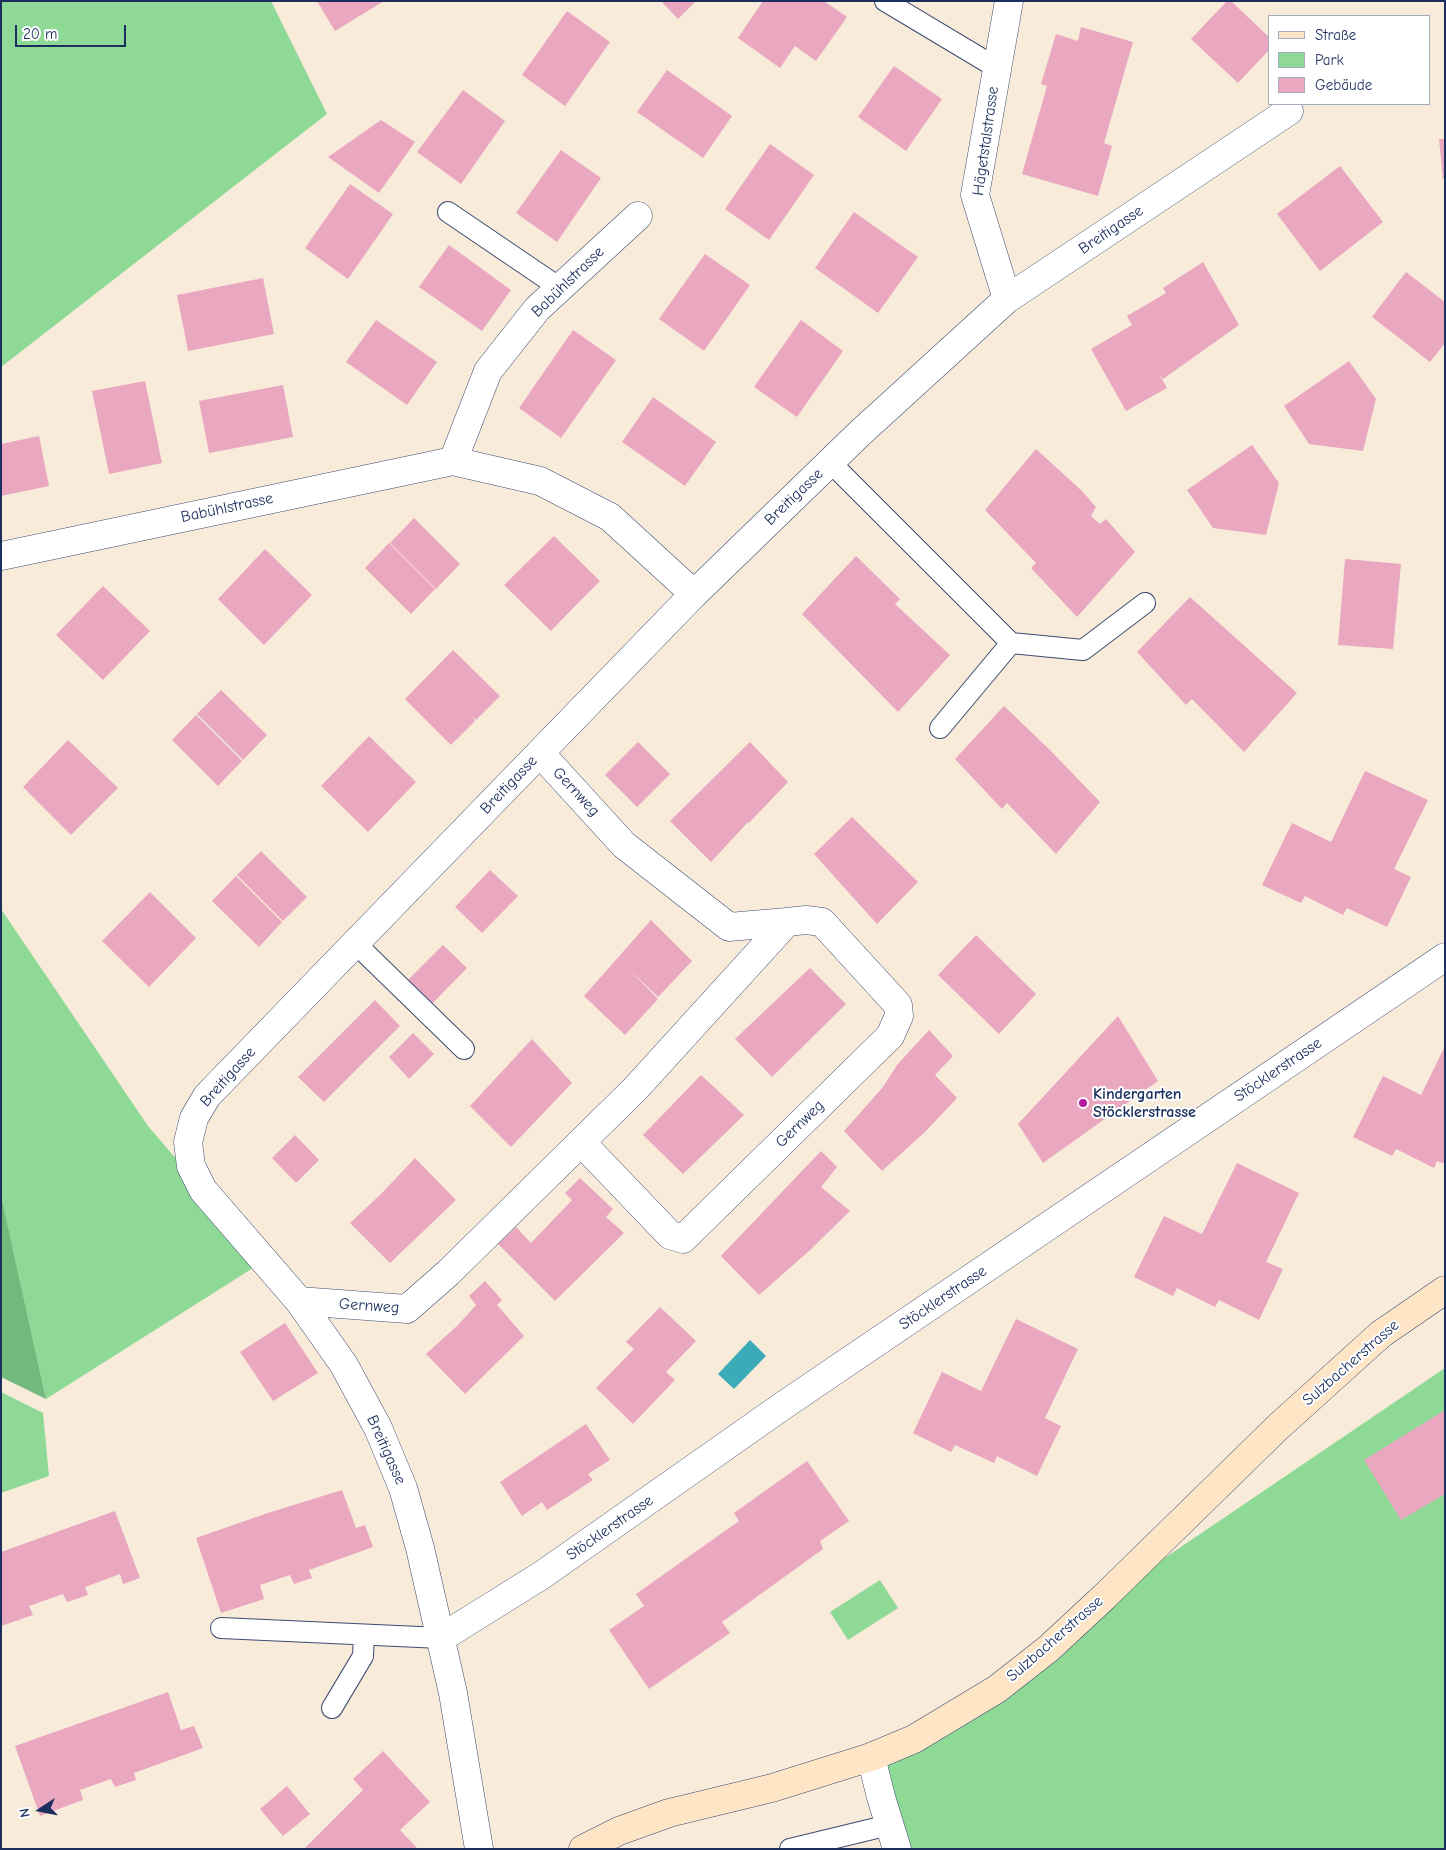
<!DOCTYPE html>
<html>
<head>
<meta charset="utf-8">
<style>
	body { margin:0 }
	#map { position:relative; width:1446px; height:1850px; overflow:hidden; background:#f8ebda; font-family:"Comic Neue",sans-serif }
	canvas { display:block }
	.frame { position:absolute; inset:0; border:2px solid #1b2f5e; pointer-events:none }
	.legend { position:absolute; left:1268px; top:15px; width:162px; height:90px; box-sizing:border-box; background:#fff; border:1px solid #a4acbf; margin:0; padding:6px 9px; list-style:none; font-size:15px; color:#1b2f5e }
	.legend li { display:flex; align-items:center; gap:10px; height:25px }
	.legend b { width:25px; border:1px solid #a4acbf }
	.north { position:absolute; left:15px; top:1785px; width:50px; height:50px; -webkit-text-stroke:4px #fff; paint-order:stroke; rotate:259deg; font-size:14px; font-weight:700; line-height:20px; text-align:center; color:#1b2f5e }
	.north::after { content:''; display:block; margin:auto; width:18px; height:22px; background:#1b2f5e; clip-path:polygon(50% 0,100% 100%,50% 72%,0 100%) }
	.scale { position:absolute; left:15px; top:25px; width:111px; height:22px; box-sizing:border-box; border:2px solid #1b2f5e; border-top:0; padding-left:6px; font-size:15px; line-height:18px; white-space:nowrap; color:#1b2f5e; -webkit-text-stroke:4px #fff; paint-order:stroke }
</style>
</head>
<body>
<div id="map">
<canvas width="1446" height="1850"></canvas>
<div class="frame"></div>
<ul class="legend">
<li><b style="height:6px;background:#fde5c5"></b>Straße</li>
<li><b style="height:14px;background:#8ed995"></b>Park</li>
<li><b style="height:14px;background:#eaa7c0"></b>Gebäude</li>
</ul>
<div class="north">N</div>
<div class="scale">20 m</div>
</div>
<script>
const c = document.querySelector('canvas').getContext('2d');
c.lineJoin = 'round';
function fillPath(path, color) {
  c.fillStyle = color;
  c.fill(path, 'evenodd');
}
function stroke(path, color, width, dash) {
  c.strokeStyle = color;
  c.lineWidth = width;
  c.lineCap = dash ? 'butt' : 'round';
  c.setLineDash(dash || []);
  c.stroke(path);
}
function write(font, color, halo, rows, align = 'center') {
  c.font = font + ' "Comic Neue",sans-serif';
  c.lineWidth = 4;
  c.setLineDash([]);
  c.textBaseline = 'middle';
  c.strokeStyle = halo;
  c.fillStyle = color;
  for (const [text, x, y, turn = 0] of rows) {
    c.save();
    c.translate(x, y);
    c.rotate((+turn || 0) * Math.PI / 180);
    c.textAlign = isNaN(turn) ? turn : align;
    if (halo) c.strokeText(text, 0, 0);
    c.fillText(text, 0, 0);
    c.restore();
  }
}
fillPath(new Path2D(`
	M1,1h270l56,113 -326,253z
	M1,909l147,217 116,135 -218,138 -45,-204z
	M1445,1368v481h-544l-30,-92z
	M1,1392l42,21 6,63 -48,17z
	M880,1580l18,28 -50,32 -18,-28z`), '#8ed995');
fillPath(new Path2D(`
	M1,1195l45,204 -45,-22z`), '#72b97e');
fillPath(new Path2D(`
	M750,1340l16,16 -32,33 -16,-15z`), '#3aabb7');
fillPath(new Path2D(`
	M317,1h67l-49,30z
	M661,1h35l-18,18z
	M763,1h61l23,16 -31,44 -21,-15 -15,22 -42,-30z
	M1227,1h4l39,37v11l-32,34 -47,-44z
	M567,11l43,31 -45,64 -43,-31z
	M1081,27l52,15 -29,101 8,3 -14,50 -76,-22 25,-88 -6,-2 15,-50 22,7z
	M894,66l48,33 -36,52 -48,-34z
	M667,70l65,46 -29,42 -66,-46z
	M463,90l42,31 -44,63 -44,-32z
	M381,120l34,22 -36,51 -51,-36z
	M1439,139h6v40h-2z
	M770,144l44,31 -45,65 -44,-31z
	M561,150l40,28 -44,64 -41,-29z
	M1340,166l43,56 -63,49 -43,-57z
	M350,184l43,30 -45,65 -43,-31z
	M854,212l64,45 -40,56 -63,-45z
	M449,245l62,45 -29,41 -63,-44z
	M705,254l45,31 -46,66 -45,-32z
	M1203,262l36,63 -76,54 -4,-5 8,14 -41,23 -35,-62 41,-24 -5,-9 39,-23 -3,-5z
	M1406,272l39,30v41l-15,19 -58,-45z
	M263,278l11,56 -86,17 -11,-56z
	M376,320l61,42 -30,43 -61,-43z
	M801,320l42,31 -46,66 -43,-30z
	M573,330l43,30 -55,78 -42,-30z
	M1349,361l27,38 -13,52 -54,-7 -25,-38z
	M145,381l17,82 -53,11 -17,-83z
	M283,385l10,52 -84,16 -10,-52z
	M653,397l63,45 -31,44 -63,-44z
	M39,436l10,50 -48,10v-52z
	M1252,445l27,38 -13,52 -53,-7 -26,-38z
	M1036,449l46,42 14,16 -5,9 9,8 6,-5 29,33 -58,65 -46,-49 5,-5 -51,-53z
	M414,518l46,46 -24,25 -46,-46z
	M554,536l46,45 -25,25 -4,-3 4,3 -24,25 -47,-46z
	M389,543l46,46 -24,25 -46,-46z
	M265,549l47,46 -48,50 -46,-46z
	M856,556l44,43 -5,5 55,51 -52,57 -96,-98z
	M1345,559l56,5 -8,85 -55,-4z
	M103,586l47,45 -47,49 -47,-45z
	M1190,597l107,96 -53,59 -52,-53 -6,6 -49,-53z
	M453,650l47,46 -24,24 -4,-4 3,5 -24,24 -46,-46z
	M221,690l46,45 -24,25 -46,-46z
	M1004,706l48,46 48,50 -44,52 -49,-51 -5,6 -47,-50z
	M196,715l46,46 -24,25 -46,-46z
	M369,736l47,46 -48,50 -47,-46z
	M68,740l50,48 -47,47 -48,-48z
	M638,742l32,32 -33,33 -32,-32z
	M750,742l38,40 -39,41 -1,-1 -37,40 -41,-41z
	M1365,771l63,29 -34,69 17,8 -24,50 -40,-19 -4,7 -38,-19 -4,7 -39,-18 30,-62 39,19z
	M852,817l66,65 -41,42 -63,-70z
	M261,851l46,46 -24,24 -46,-46z
	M490,870l28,26 -36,37 -27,-26z
	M236,876l46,46 -23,25 -47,-46z
	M150,892l46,46 -47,49 -47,-46z
	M651,920l41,41 -34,36 -30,-29 30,31 -33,36 -41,-39z
	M976,935l60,59 -37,40 -61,-59z
	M443,945l24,23 -38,39 -24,-24z
	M810,968l36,36 -74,73 -37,-38z
	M375,1000l25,26 -76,76 -26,-25z
	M1118,1016l40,65 -115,82 -25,-39z
	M929,1030l24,26 -18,19 22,23 -32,34 -43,39 -38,-40 39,-44 14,-22z
	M413,1033l21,21 -25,25 -20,-22z
	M532,1039l40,44 -61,64 -41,-41z
	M1445,1046v118l-8,-3 -3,7 -38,-19 -4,7 -39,-19 30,-61 38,19z
	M701,1075l43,40 -61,59 -40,-39z
	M295,1135l24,25 -23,23 -24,-25z
	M821,1151l16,16 -16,20 29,24 -41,40 -50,44 -38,-39z
	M415,1158l41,42 -66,63 -40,-40 32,-30z
	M1237,1163l62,30 -33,69 17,7 -24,51 -40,-20 -4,7 -38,-19 -4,8 -39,-19 30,-61 38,18z
	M580,1178l33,31 -7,8 18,16 -69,68 -57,-57 18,-17 15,16 41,-43 -7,-7z
	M485,1281l17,19 -5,5 27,31 -59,58 -39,-40 32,-29 18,-20 -7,-9z
	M660,1307l36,34 -30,31 9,8 -42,44 -37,-36 38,-39 -8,-7z
	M1016,1319l62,30 -33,69 16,8 -24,50 -40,-20 -3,7 -39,-18 -4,7 -38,-19 29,-61 39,19z
	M285,1323l33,50 -45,28 -33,-49z
	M1445,1410v84l-44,26 -37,-60z
	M586,1424l24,36 -22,14 5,6 -46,30 -5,-8 -20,14 -22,-34z
	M807,1461l42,60 -29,20 3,8 -101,73 8,11 -81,56 -40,-59 35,-24 -8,-12 103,-73 -5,-8z
	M342,1490l14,38 9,-3 8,22 -64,23 3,8 -18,6 -4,-9 -30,10 4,14 -43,14 -25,-75 72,-25z
	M115,1511l25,67 -17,6 -3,-10 -35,13 3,8 -21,7 -4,-8 -34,12 4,9 -32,11v-74z
	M168,1692l13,38 13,-4 9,22 -69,25 2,7 -21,7 -4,-8 -31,11 3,10 -43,16 -25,-70z
	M383,1751l47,51 -30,28 18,19h-114l59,-59 -10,-11z
	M287,1786l23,28 -27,22 -23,-27z`), '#eaa7c0');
const lane = new Path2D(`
	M885,1l112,67
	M448,212l112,76
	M830,462l181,181 -71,85
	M1011,643l72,7 62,-47
	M355,943l109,106
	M221,1628l220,10
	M332,1708l31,-52 1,-21
	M790,1849l99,-24`);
const street = new Path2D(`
	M1007,299l-32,-104 34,-194
	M453,461l35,-90 49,-62 101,-93
	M1,556l452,-95 87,20 70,36 84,77
	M540,753l84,92 105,82 58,-5
	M299,1301l108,8 41,-36 188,-185 151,-166 19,-2 16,2 76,83 1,11 -9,20 -207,203 -13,-4 -89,-93
	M441,1638l101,-63 242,-170 661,-448
	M871,1757l10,40 16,52
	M479,1849l-26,-156 -33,-145 -17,-60 -25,-60 -34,-63 -45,-64 -96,-111 -12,-24 -3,-24 6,-24 13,-22 487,-502 165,-160 148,-135 282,-188`);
const secondary = new Path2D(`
	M583,1849l36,-18 50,-18 103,-25 99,-31 43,-18 83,-50 51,-40 56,-52 174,-170 103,-93 64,-44`);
stroke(lane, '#3c4b71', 22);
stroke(street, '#3c4b71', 29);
stroke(secondary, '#3c4b71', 29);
stroke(lane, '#fff', 20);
stroke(street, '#fff', 28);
stroke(secondary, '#fde5c5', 28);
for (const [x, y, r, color] of [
	[1083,1103,5,"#b5179e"]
]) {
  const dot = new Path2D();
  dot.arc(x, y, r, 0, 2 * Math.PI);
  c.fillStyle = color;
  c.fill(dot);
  stroke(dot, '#fff', 2);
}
write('16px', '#1b2f5e', '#fff', [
	["Hägetstalstrasse",986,141,-82],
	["Breitigasse",1111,230,-34],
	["Babühlstrasse",568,282,-44],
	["Breitigasse",794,497,-44],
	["Babühlstrasse",227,508,-12],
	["Breitigasse",509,785,-46],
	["Gernweg",576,792,47],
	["Stöcklerstrasse",1278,1070,-34],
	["Breitigasse",228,1077,-48],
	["Gernweg",800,1124,-44],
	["Stöcklerstrasse",943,1298,-34],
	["Gernweg",369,1306,4],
	["Sulzbacherstrasse",1351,1363,-41],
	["Breitigasse",386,1450,66],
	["Stöcklerstrasse",610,1528,-35],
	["Sulzbacherstrasse",1055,1639,-41]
]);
write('bold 16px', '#1b2f5e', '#fff', [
	["Kindergarten",1093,1094],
	["Stöcklerstrasse",1093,1112]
], 'left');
</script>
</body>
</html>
